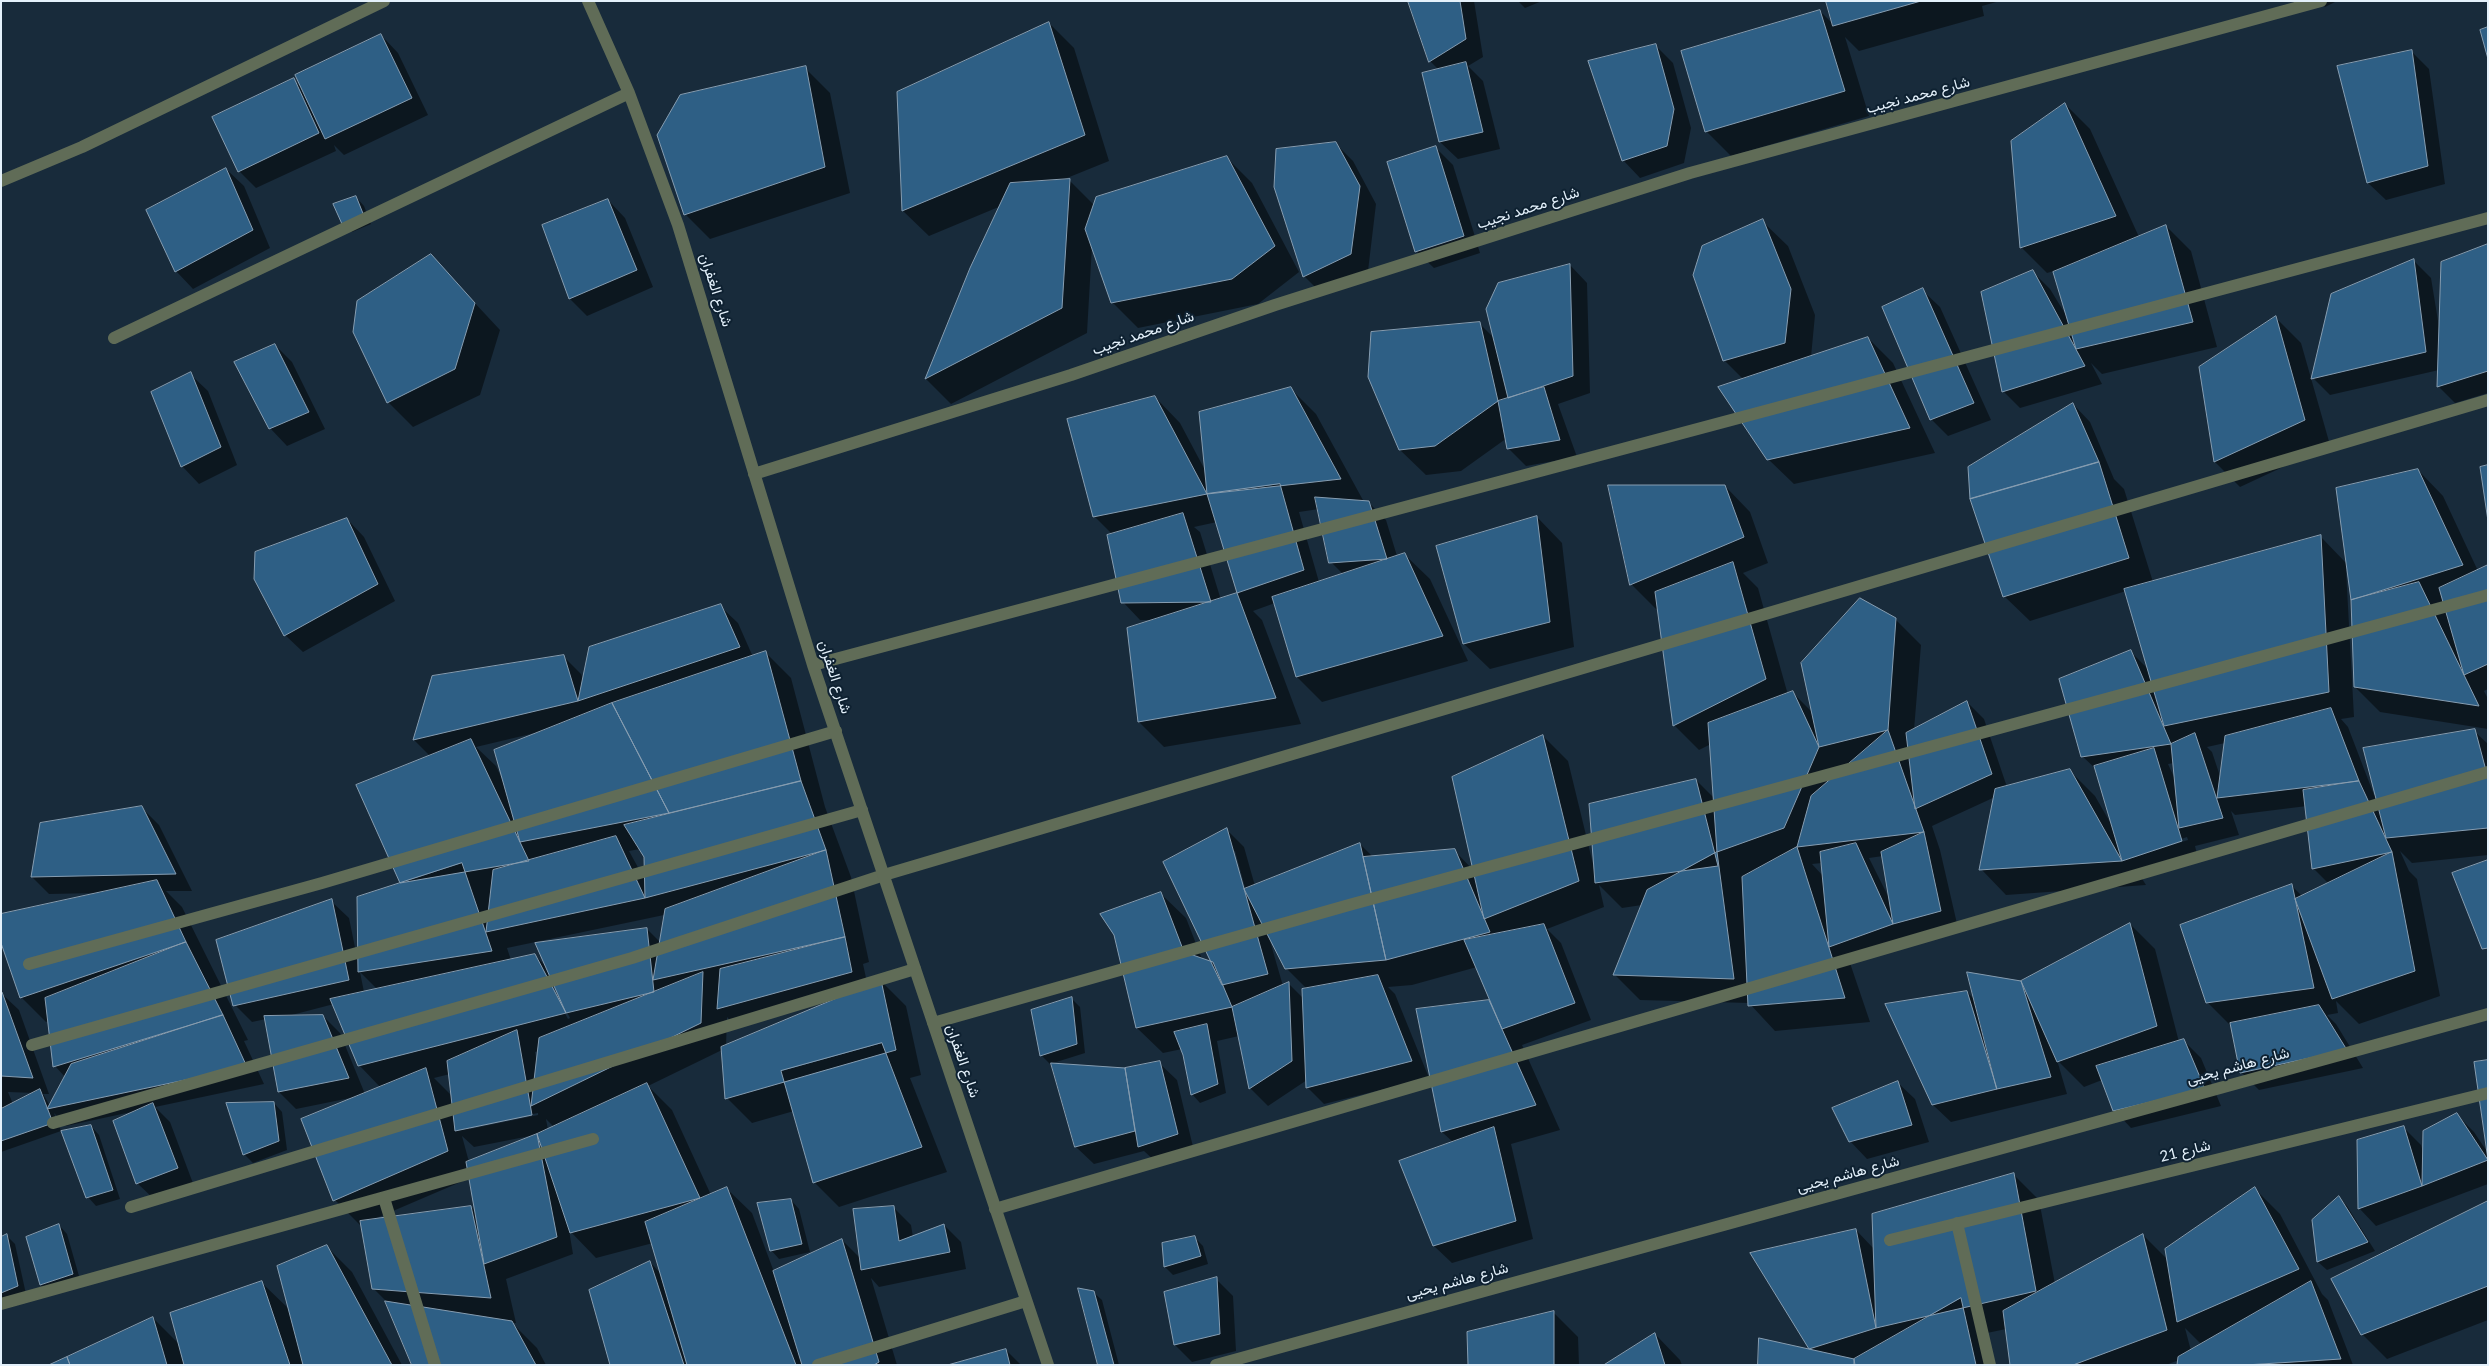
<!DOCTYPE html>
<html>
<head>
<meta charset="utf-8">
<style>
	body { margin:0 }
	#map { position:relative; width:2489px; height:1366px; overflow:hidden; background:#182b3b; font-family:Lato,sans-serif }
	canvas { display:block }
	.frame { position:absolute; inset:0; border:2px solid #e4f1fb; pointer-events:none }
</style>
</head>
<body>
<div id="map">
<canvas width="2489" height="1366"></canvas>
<div class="frame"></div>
</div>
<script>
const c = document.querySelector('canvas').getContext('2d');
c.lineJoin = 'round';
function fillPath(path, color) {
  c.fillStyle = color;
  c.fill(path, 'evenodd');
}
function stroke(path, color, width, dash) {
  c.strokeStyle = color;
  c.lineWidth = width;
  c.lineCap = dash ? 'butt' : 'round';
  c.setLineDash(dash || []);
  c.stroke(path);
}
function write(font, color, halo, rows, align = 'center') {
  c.font = font + ' Lato,Vazirmatn,sans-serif';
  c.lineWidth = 4;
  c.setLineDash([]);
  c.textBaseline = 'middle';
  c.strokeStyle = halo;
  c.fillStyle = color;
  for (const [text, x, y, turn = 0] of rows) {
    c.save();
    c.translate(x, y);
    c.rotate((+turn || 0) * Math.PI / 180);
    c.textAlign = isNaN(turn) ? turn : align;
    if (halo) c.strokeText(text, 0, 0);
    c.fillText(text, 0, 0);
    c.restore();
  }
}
fillPath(new Path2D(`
	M1410,1h64l9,56 -15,9 15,15 17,68 -42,10 -18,-17 -1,-72 -9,-9z
	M1518,1h24l-17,7z
	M1827,1h173l-18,5 2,10 -125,35 -14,-14 24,79 -138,40 -25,-25 114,-120 14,14z
	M2320,1h17l-12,6z
	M1049,23l25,25 35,113 -47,19h7l25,25 133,-47 25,25 47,89 -41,32 -120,24 -26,-26 -20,-56 -5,87 -136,71 -25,-25 46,-110 29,-63 -72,30 -26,-25 -4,-118z
	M381,35l17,18 30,62 -84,40 -10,-10 2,6 -80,37 -17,-17 54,-91 9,8z
	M1655,45l18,18 18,65 -7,35 -44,15 -17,-18z
	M2412,52l17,17 16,115 -59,16 -18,-17 -29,-116z
	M805,68l25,25 20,100 -140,46 -25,-25z
	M2065,104l25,25 49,108 27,-11 25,25 26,96 -115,27 -11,-11 11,21 -82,24 -17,-17 29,-120 18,18 19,31 -15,-49 -7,2 -25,-25 -10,-106z
	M1336,144l17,17 23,43 -8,67 -47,22 -17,-17z
	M1436,148l17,17 27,88 -46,15 -18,-17z
	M226,169l18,17 26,62 -77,41 -17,-18z
	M356,197l8,9 7,18 -19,8 -8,-9z
	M608,200l17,18 28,69 -66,29 -17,-17z
	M1762,221l26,25 27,69 -4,42 57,-19 25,25 42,90 -141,31 -26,-25 -24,-79 -20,-20z
	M2488,245v148l-33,10 -17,-17 1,-16 -109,25 -17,-17 101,-117 17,17 9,55z
	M431,256l69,74 -20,65 -67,32 -25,-25z
	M1570,265l17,18 3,110 -32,11 19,53 -51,9 -18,-18 -1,-10 -46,33 -35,4 -26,-25 80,-126 15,15z
	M1922,290l18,17 51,113 -43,16 -17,-17z
	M2276,318l25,25 29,102 -90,42 -25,-25 -15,-94z
	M275,345l17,17 33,67 -38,17 -17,-18z
	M190,374l18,17 29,74 -38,19 -17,-18z
	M1290,388l26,26 48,88h4l18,18 11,36 7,-2 26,25 38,82 -146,41 -25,-25 -22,-74 -22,8 9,9 39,104 -137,23 -25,-25 16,-102h-15l-17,-18 -10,-67 -19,-19 61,-119 25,26 26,49zM1319,509l12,53 12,12 -24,8 -20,-70zM1217,522l22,72 -18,6 -21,-68 -6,-5z
	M2073,404l17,18 24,57 10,10 29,93 168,-45 26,27 71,-94 25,26 35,75 10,-4v122l-4,2 4,8v30l-108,-17 -25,-25 -2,-87 -5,-30h-2l8,147 -13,2 7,8 26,68 100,-64 14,13v111l-76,8 -12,-12 9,20 8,8 23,117 -81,28 -23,-23 2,12 -11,2 9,9 27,44 -104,22 -18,-18 -9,-45 -25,-25 84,-117 12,12 26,-13 -16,-16 -6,-62 -72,9 -4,-4 8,24 -44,11 3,12 -57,19 5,8 -140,10 -25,-26 14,-72 -63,29 8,24 18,78 -108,35 20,59 -95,9 -26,-28 -109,-3 -25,-25 27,-70 -20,3 -23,-23 5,22 -57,22 14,14 30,77 -69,25 38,85 -49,14 22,95 -81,24 -18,-17 -33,-84 53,-19 -12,-11 46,-130 6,5 -17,-40 -65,18 -24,2 7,7 34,84 -105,26 -17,-17v-7l-39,26 -18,-18 -11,-52 -22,5 9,52 -26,10 -8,-9 -10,-45 -19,4 -26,-25 -22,-94 45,-41 26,25 16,41 11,5 14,-134 17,17 11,39 105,-42 13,13 81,-7 20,21 69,-135 25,25 25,103 103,-84 19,19 -4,-55 -12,6 -25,-25 -16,-117 -2,1 -25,-25 94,-98 25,26 18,51 -25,10 15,15 30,107 5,-2 20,20 82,-94 26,26 -7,85 53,-28 17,17 23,68 63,-16 25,25 16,28 -14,-54 -15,-14 49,-104 18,18 -23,-79 -96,30 -26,-25zM2225,743l-4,36 -9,-27 -5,-5zM2174,763v14l-6,-13zM2187,837l1,3 -56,18v-2zM1232,851h3l12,44 -2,1zM1883,856l6,42 -20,-40zM1822,863l1,13 -11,-12zM1270,941l16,27 21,21 -3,10 -15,-15 -6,2z
	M1537,517l25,26 12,104 -84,22 -26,-25 -26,-97z
	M347,519l17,18 31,64 -92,51 -18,-17z
	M720,606l18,17 15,34 13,-4 25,25 34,129 26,70 18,85 -6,2 5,23 13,-6 25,25 15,69 -11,3 37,94 -108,35 -25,-25 -20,-71 -42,12 -25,-25 -5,-48 -74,36 24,24 39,85 15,-7 26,25 22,59 68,-32 19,19 33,-51 17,17 2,12 31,-12 17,17 5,27 -87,18 -8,-9 26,87h-286l39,-103 12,13 -9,-32 -57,15 -27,-28 4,24 -67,25 10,44h-4l25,25 9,17h-133l-26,-63 -14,-14 -11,-64 -2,1 -25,-25 20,-103 -59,12 -17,-17 -13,-73 -14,3 -17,-17 96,-104 18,17 9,44 44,-78 29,-127 -17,-17 19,-63 131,-20 17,17 3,8zM539,732l-37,47 -6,-13 -20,-19zM640,849l6,8v25l-17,-31zM664,915l-4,27 -13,-13 -100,39 -12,-13 -24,5 -4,-12zM360,972l18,18 -14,2zM548,981h3l19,37 -2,1zM835,999v1l-109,46 1,-29 8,9zM334,1004l25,61 22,23 -16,6 -25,-61 -17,-17 -39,1zM539,1051l-2,12 -2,-11zM450,1074l2,22 -18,-18zM538,1113v2l-68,14v-2zM546,1119l9,9 -7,2zM535,1135l-66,27 -7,-26 12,11zM470,1178l6,34 -5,-5 -99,13z
	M142,808l17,17 33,66h-26l16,16 66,133 -4,1 20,43 -109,23 15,15 24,64 -39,14 -18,-17 -1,-72 -70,15 -12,-13 7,18 -60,21v-159l18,17 30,84h-6l7,12 15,-29 -10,-11 -6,-45 -3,1 -25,-25 78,-104 -50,1 -17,-17zM8,1092l27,1 -22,11z
	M2130,924l25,25 24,93 4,-2 18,18 20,48 -90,22 -17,-18 -12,-30 -18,7 -27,-27 10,34 -116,28 -18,-17 -46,-100 80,-13 9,9 -7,-28 52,9z
	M1071,998l9,9 5,46 -35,11 -9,-9z
	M1159,1063l18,17 17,71 -37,12 -13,-12 -50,13 -18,-17 49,-78z
	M1897,1082l18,17 14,43 -62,17 -17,-18z
	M274,1103l8,9 5,38 -34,13 -9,-9 -16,-50z
	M2456,1114l18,18 14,21v31l-112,42 -17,-18 45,-80 17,17 2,7z
	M91,1126l8,9 21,64 -24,7 -8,-9z
	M2013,1174l26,26 16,84 88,-49 25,25 87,-71 25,25 42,80 6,6 25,65h-175l1,-5 -13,5h-155l-5,-36 -19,4 7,32h-235l54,-13 -3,-4 46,-118 18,19zM2185,1328l17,17 -11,6z
	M2339,1198l8,8 28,45 -48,19 -9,-8 -5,-41z
	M791,1200l8,9 11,43 -31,7 -8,-9z
	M2488,1202v118l-101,39 -25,-25z
	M59,1225l8,9 14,49 -32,10 -8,-8z
	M7,1236l8,8 11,50 -25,10v-66z
	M1194,1237l9,9 5,18 -35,11 -8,-8 -2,-23z
	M327,1247l25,25 50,93h-352l103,-47 27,27 82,-62 28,27z
	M1216,1279l17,17 3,55 -44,11 -17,-17z
	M1093,1292l9,8 17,65h-20z
	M1553,1312l25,25 1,28h-110z
	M1655,1334l25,26 2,5h-76z
	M1006,1350l15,15h-68z`), '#0007');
const building = new Path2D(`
	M1408,1h52l6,38 -37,23z
	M1826,1h95l-88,25z
	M1820,10l25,81 -140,41 -24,-81z
	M1049,22l36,113 -183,76 -5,-119z
	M2488,27v32l-8,-29z
	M381,34l31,64 -87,41 -30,-64z
	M1656,44l18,65 -7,37 -45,15 -34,-100z
	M2412,50l16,116 -61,17 -30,-117z
	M1466,62l17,70 -44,10 -17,-69z
	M806,66l19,101 -141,48 -27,-80 23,-40z
	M294,78l25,55 -81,39 -26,-55z
	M2065,103l51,113 -96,32 -9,-107z
	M1336,142l24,44 -9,68 -48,23 -29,-90 2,-38z
	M1436,146l28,90 -49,16 -28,-90z
	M1227,156l48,90 -43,33 -121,24 -26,-74 11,-32z
	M226,168l27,62 -78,42 -29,-62z
	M1070,179l-8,129 -137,71 45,-111 40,-85z
	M356,196l8,20 -22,8 -9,-20z
	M608,199l29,71 -68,29 -27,-74z
	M1763,219l28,70 -6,54 -62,18 -30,-86 9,-29z
	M2166,225l27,97 -117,27 -23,-77z
	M2488,244v127l-51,16 4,-125z
	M431,254l44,49 -20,66 -68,34 -34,-71 4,-31z
	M2414,259l12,93 -115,27 20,-85z
	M1570,264l3,112 -65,22 -22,-89 12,-26z
	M2033,270l52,96 -83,26 -21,-100z
	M1923,288l51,115 -44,17 -48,-113z
	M2276,316l29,104 -91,42 -15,-95z
	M1480,322l18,79 -63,45 -36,4 -31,-73 3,-45z
	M1868,337l42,91 -143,32 -49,-73z
	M275,344l34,68 -40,17 -35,-67z
	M191,372l30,75 -40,20 -30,-75z
	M1291,387l50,92 -134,15 -8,-82z
	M1544,387l16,53 -53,9 -9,-48z
	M1155,396l52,98 -114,23 -26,-98z
	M2073,403l26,59 -129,37 -2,-32z
	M2099,462l30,96 -126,39 -33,-98z
	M2488,465v56l-8,-54z
	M2418,469l45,96 -112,35 -15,-112z
	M1280,484l24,86 -67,23 -30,-99z
	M1608,485h117l19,52 -114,48z
	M1315,497l54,4 18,58 -58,4z
	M1183,513l28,89 -90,1 -14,-68z
	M1537,516l13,106 -87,22 -27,-98z
	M347,518l31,66 -94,52 -30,-57 1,-27z
	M2321,535l8,157 -165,34 -40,-137z
	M1405,553l38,83 -147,41 -24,-80z
	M1733,562l33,117 -93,47 -18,-134z
	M2488,565v99l-24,11 -25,-87z
	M2419,582l60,124 -125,-19 -3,-87z
	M1237,593l39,105 -138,24 -11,-94z
	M1860,598l36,20 -8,112 -69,17 -18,-84z
	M721,604l19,43 -162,54 11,-54z
	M2131,650l40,94 -90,13 -22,-78z
	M766,651l35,130 -132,32 -57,-110z
	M564,655l14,46 -165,39 19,-64z
	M1793,691l26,56 -35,81 -67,24 -9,-129z
	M1967,701l25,73 -77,35 -9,-76z
	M612,703l57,110 -149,29 -26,-92z
	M2331,708l28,73 -142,17 8,-62z
	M2475,729l13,49v50l-102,10 -23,-90z
	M1888,730l36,102 -127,15 14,-51z
	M2195,733l28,85 -44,10 -8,-84z
	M1543,735l36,146 -95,38 -32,-142z
	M471,739l58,122 -129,22 -44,-98z
	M2154,748l28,93 -60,20 -28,-95z
	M2070,769l52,92 -143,9 16,-81z
	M1696,779l22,87 -123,17 -6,-79z
	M801,781l25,69 -181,48 -1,-41 -20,-32z
	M2359,781l33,71 -80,17 -9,-79z
	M142,806l34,68 -145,3 9,-54z
	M1227,828l41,146 -46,11 -59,-123z
	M1924,832l17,79 -48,13 -12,-72z
	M616,836l29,62 -159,34 7,-62z
	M1360,843l26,117 -101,9 -41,-80z
	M1856,843l37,81 -64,23 -9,-95z
	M1797,847l48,151 -97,8 -6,-129z
	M1455,849l35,83 -104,28 -23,-103z
	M826,850l19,87 -192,43 12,-71z
	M1717,852l17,127 -121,-4 34,-85z
	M2392,852l23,119 -83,28 -37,-100z
	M2488,860v88l-6,1 -30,-76z
	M462,863l30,88 -134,21 -1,-75z
	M157,880l29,62 -166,56 -19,-55v-29z
	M2292,884l22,104 -108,15 -26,-78z
	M1161,892l23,60 29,10 19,45 -96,21 -22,-93 -14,-21z
	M332,899l17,81 -116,26 -17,-66z
	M2130,923l27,103 -100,36 -36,-81z
	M1544,924l31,79 -73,26 -38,-89z
	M647,928l7,64 -88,21 -31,-70z
	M845,937l7,35 -135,37 3,-40z
	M186,942l37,73 -170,52 -8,-69z
	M535,954l31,59 -208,53 -28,-67z
	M703,972l-2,51 -170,83 8,-68z
	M1967,972l54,9 30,96 -54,12z
	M1378,975l34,86 -106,27 -4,-99z
	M881,980l15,70 -171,49 -4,-52z
	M1289,982l3,79 -43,28 -17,-82z
	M1967,991l30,98 -65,16 -47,-101z
	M1,992h1l31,86 -32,-2z
	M1072,997l5,47 -37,12 -9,-46z
	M1489,1000l47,105 -95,27 -25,-123z
	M2319,1005l28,45 -107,23 -10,-50z
	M223,1015l24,52 -200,42 24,-45z
	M323,1015l26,63 -71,14 -14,-76z
	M1207,1024l11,60 -27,11 -8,-40 -9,-23z
	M517,1030l15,85 -77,16 -8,-70z
	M2184,1039l21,50 -92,22 -17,-45z
	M882,1043l40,104 -109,36 -32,-112z
	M2488,1060v100l-14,-98z
	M1160,1061l18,73 -40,13 -13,-79z
	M1051,1063l74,5 10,63 -60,16z
	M426,1068l22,83 -115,50 -32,-82z
	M1898,1081l14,44 -63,17 -17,-34z
	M647,1083l53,115 -130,35 -33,-99z
	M40,1089l13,34 -52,18v-32z
	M274,1102l5,39 -36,14 -17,-52z
	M153,1103l25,65 -42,16 -23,-63z
	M2457,1113l31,47 -66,26 1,-55z
	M91,1125l22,65 -27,8 -25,-67z
	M2404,1126l18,60 -64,23 -1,-69z
	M1494,1127l22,94 -83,25 -34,-85z
	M537,1134l20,103 -73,27 -18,-102z
	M2014,1173l22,118 -160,37 -4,-114z
	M727,1187l69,178h-109l-42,-143z
	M2255,1187l44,82 -122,53 -12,-73z
	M2339,1196l29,46 -51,20 -5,-42z
	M791,1199l11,45 -32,7 -13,-48z
	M2488,1201v85l-127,49 -30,-56z
	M471,1206l20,92 -119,-9 -12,-68z
	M894,1206l5,35 45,-17 6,28 -89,18 -8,-61z
	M59,1224l14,50 -33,11 -14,-48z
	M1856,1229l20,99 -67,21 -59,-96z
	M7,1234l11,52 -17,7v-56z
	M2143,1234l24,96 -94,35h-63l-7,-54z
	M1195,1236l6,20 -37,11 -2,-24z
	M842,1239l37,123 -5,3h-72l-29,-94z
	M327,1245l65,120h-89l-26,-99z
	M650,1261l34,104h-74l-21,-75z
	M1217,1277l3,57 -46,11 -10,-53z
	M262,1281l28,84h-106l-14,-52z
	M2311,1281l30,78 -96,6h-68l1,-8z
	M1078,1288l16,3 20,74h-16z
	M1961,1298l15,67h-121l-1,-6z
	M385,1301l127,20 24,44h-124z
	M1554,1311v54h-86l-1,-33z
	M153,1317l14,48h-97l-3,-8z
	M1655,1333l10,32h-61z
	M1759,1338l95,21v6h-96z
	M1006,1349l4,16h-62z
	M67,1357l3,8h-21z`);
fillPath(building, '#2e5f85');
stroke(building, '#869db1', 1);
stroke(new Path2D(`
	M29,964l293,-81 514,-152
	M32,1045l830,-235
	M53,1123l579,-165 252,-83
	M384,1198l51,167
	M131,1207l784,-238
	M1,1304l592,-165
	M818,1365l208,-64`), '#606c57', 12);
stroke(new Path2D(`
	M588,1l41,92 49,132 135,440 235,700
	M1,181l81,-34 302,-146
	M114,338l515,-245
	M754,474l317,-99 204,-70 415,-132 631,-172
	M813,665l1675,-447
	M884,875l1604,-475
	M933,1023l416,-118 1139,-310
	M995,1209l1493,-437
	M1957,1223l33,142
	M1890,1240l598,-147
	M1216,1365l1272,-351`), '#606c57', 12);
write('15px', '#e4f1fb', '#0e2131', [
	["شارع محمد نجيب",1918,95,-15],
	["شارع محمد نجيب",1528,208,-18],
	["شارع الغفران",716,290,72],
	["شارع محمد نجيب",1143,333,-19],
	["شارع الغفران",835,677,72],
	["شارع الغفران",963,1061,71],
	["شارع هاشم يحيى",2238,1066,-15],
	["شارع 21",2185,1151,-14],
	["شارع هاشم يحيى",1848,1174,-15],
	["شارع هاشم يحيى",1457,1281,-15]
]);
</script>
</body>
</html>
